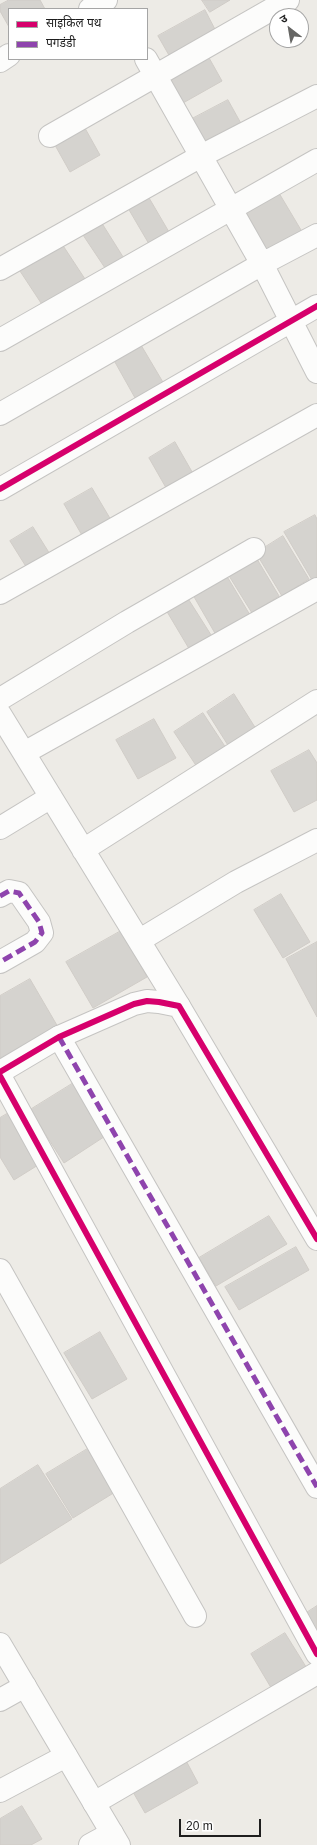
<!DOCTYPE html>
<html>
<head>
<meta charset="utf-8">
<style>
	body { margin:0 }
	#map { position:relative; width:317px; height:1845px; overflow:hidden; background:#edebe6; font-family:Helvetica,"Noto Sans Devanagari",sans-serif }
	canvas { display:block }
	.legend { position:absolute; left:8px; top:8px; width:140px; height:52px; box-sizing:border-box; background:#fff; border:1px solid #a5a5a5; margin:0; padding:5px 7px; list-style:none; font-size:12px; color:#1e1e1e }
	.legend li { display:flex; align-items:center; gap:8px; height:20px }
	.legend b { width:20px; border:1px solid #a5a5a5 }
	.north { position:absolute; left:269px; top:8px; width:40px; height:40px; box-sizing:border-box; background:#fff; border:1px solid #a5a5a5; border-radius:50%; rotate:329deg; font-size:11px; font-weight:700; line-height:16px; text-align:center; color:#1e1e1e }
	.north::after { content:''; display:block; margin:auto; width:14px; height:18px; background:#666664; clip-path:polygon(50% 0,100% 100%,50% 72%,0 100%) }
	.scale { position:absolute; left:179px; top:1819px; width:82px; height:18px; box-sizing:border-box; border:2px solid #1e1e1e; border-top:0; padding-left:5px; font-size:12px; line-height:14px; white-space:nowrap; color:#1e1e1e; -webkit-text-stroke:3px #fff; paint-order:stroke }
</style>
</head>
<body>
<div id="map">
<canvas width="317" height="1845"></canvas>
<ul class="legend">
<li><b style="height:5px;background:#d6006c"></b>साइकिल पथ</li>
<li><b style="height:5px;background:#8e44ad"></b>पगडंडी</li>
</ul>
<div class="north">उ</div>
<div class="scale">20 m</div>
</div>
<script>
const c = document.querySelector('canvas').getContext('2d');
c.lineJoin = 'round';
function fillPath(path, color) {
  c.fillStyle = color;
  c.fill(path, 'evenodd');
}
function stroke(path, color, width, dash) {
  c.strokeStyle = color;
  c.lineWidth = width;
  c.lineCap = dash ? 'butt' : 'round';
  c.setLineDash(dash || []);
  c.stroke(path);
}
const building = new Path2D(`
	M9,0h31l5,9h-36v18l-9,-16v-6z
	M202,0h28l-20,12z
	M205,10l14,27 -45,27 -16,-28z
	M208,56l14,25 -39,22 -14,-25z
	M228,100l15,27 -37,21 -16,-28z
	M81,121l19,34 -30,17 -19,-34z
	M276,188l28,47 -34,22 -28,-49z
	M145,191l24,41 -20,12 -24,-41z
	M98,217l27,43 -18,11 -28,-42z
	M60,241l25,38 -42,27 -25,-38z
	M138,340l29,49 -28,16 -28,-50z
	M175,442l20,35 -26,16 -20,-35z
	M92,488l19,32 -28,17 -19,-33z
	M315,515l2,4v65l-2,1 -31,-53z
	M33,527l20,32 -23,14 -20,-32z
	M283,536l26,43 -27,17 -26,-43z
	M254,554l25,42 -27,17 -26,-42z
	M225,573l25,42 -34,20 -23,-40z
	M187,597l26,41 -22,14 -25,-42z
	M234,694l24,38 -27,18 -24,-38z
	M203,713l25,38 -29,19 -25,-38z
	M154,719l22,39 -38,21 -22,-39z
	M309,750l8,13v37l-23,12 -23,-41z
	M281,894l29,48 -27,16 -29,-48z
	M121,931l26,46 -54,31 -27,-46z
	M317,942v75l-31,-58z
	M30,979l28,48 -58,34v-65z
	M80,1079l33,52 -49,32 -34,-53z
	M12,1111l31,51 -29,18 -14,-23v-39z
	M269,1216l18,28 -71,42 -17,-28z
	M296,1247l13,23 -70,40 -14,-23z
	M100,1332l27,47 -35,20 -28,-46z
	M94,1445l26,44 -47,29 -27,-44z
	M38,1465l34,54 -72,45v-75z
	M317,1606v41l-17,-30z
	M285,1633l23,37 -35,21 -22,-37z
	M183,1755l15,28 -53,30 -16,-28z
	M22,1806l20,33 -11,6h-31v-26z`);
fillPath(building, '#d5d3cf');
stroke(building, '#d0ccc7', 1);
const minor = new Path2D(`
	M90,9l16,-9
	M146,59l116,205 55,108
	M0,61l9,-6
	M50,136l238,-136
	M0,269l201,-113 116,-60
	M0,340l317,-180
	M0,414l262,-150 55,-29
	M0,489l317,-183
	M0,593l317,-178
	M0,699l127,-77 127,-73
	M0,714l179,292
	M24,753l293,-164
	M0,828l51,-31
	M83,850l234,-149
	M0,896l9,-5 10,2 20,29 3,11 -7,9 -35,20
	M140,940l96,-58 81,-42
	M59,1037l258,450
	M0,1076l317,578
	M0,1270l195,346
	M0,1700l25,-14
	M0,1791l66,-35
	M94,1803l223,-130
	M90,1845l22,-12`);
const tertiary = new Path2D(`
	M0,1072l59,-35 75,-33 13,-3 12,1 20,4 138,233
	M0,1644l119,201`);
stroke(minor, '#c5c4c2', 24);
stroke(tertiary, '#c5c4c2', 24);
stroke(minor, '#fcfcfb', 22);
stroke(tertiary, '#fcfcfb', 22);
stroke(new Path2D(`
	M0,896l9,-5 10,2 20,29 3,11 -7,9 -35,20
	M59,1037l258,450`), '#8e44ad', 5, [10, 5]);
stroke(new Path2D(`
	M0,489l317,-183
	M0,1072l59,-35 75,-33 13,-3 12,1 20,4 138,233
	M0,1076l317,578`), '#d6006c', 6);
</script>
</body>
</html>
